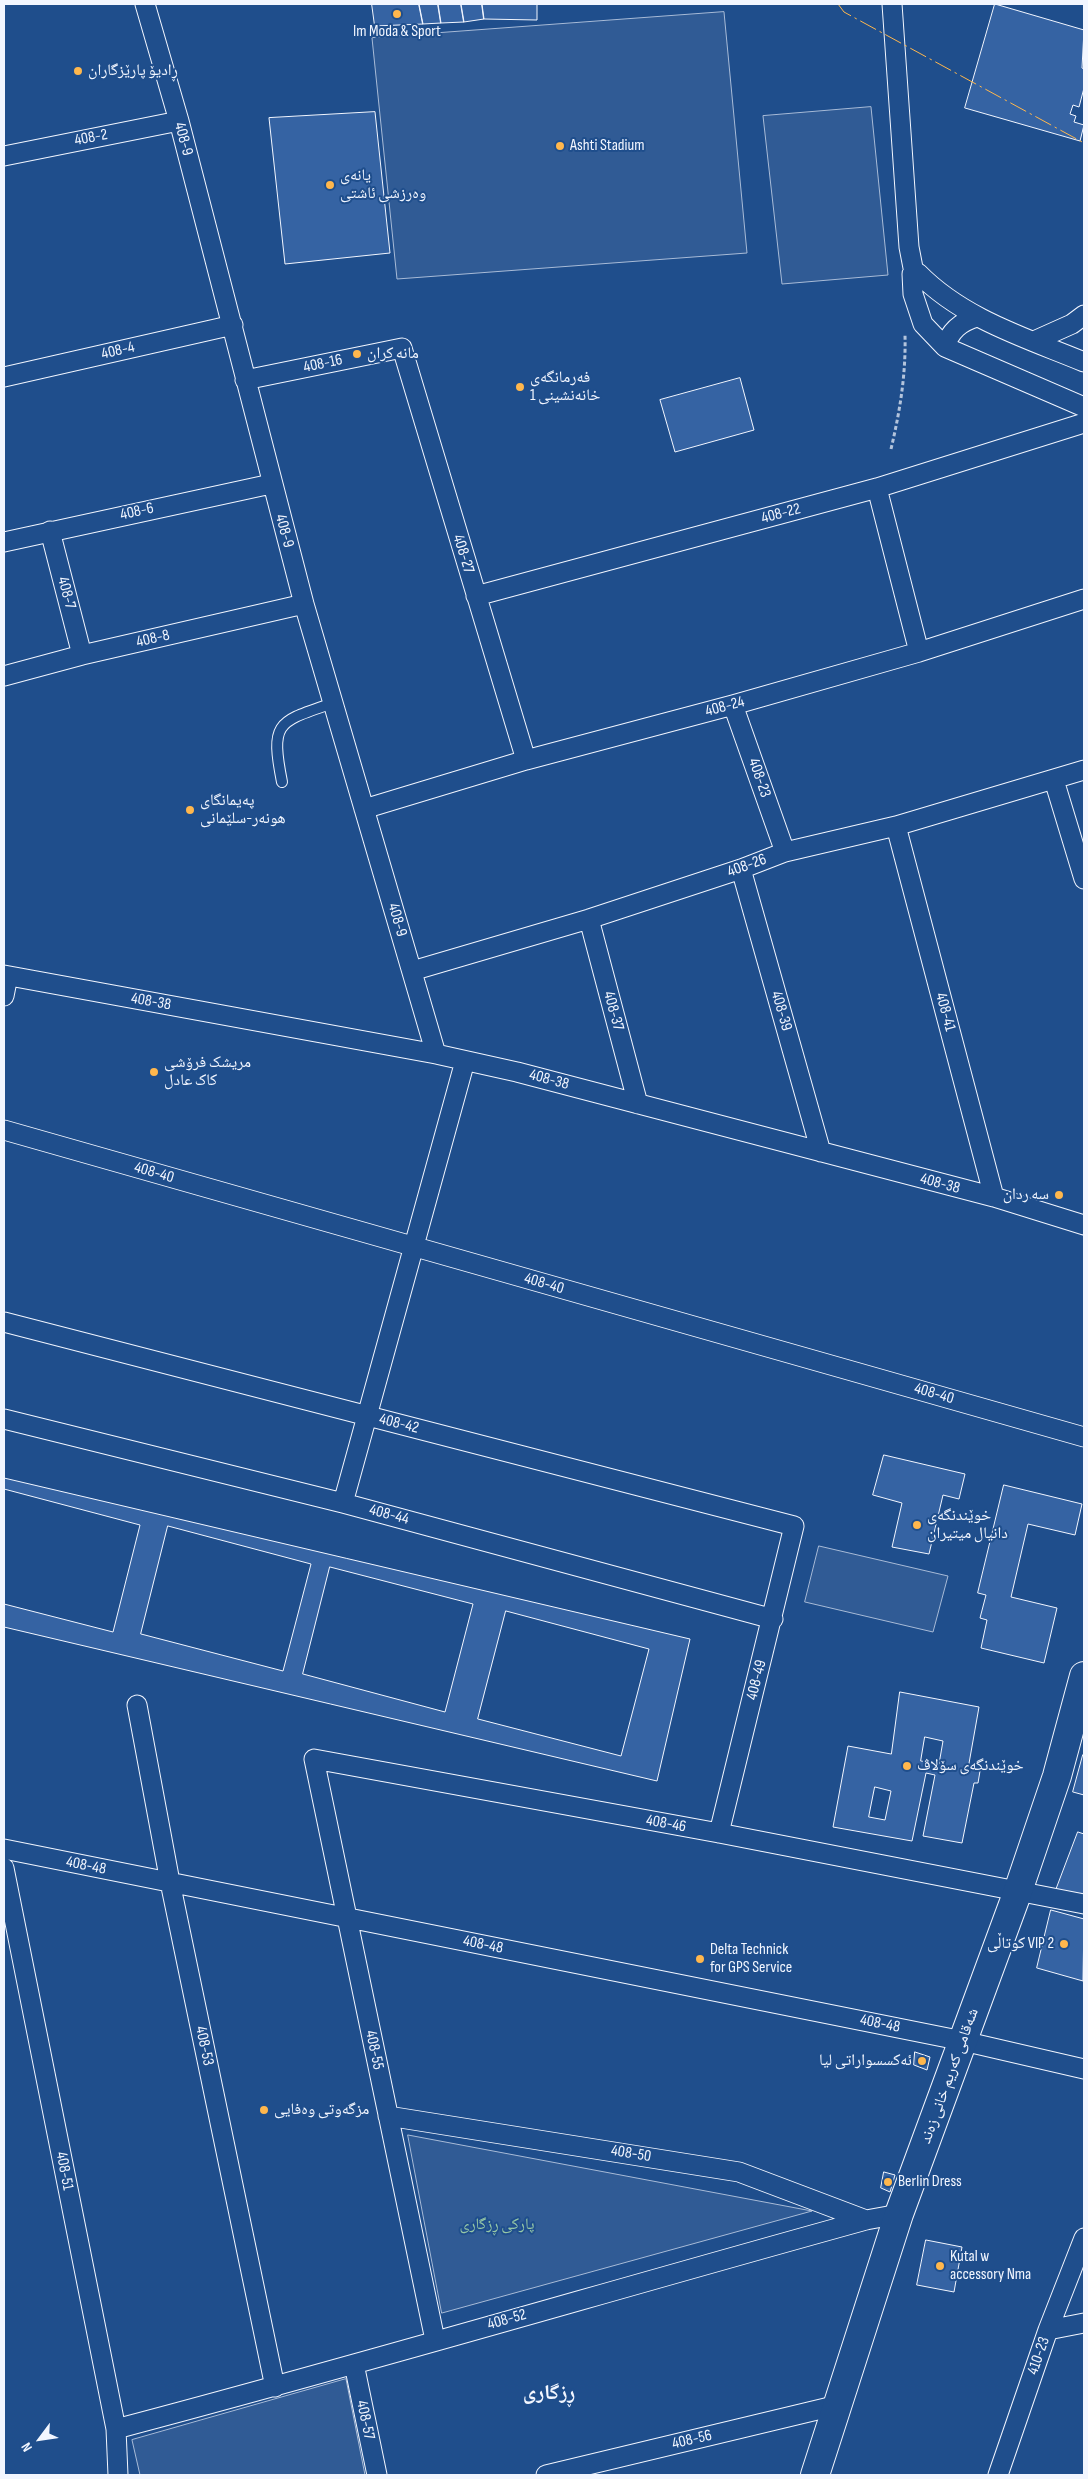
<!DOCTYPE html>
<html>
<head>
<meta charset="utf-8">
<style>
	body { margin:0 }
	#map { position:relative; width:1088px; height:2479px; overflow:hidden; background:#1f4e8c; font-family:"Sofia Sans Condensed",sans-serif }
	canvas { display:block }
	.frame { position:absolute; inset:0; border:5px solid #f2f6ff; pointer-events:none }
	.north { position:absolute; left:15px; top:2414px; width:50px; height:50px; -webkit-text-stroke:4px #1f4e8c; paint-order:stroke; rotate:239deg; font-size:14px; font-weight:700; line-height:20px; text-align:center; color:#f2f6ff }
	.north::after { content:''; display:block; margin:auto; width:18px; height:22px; background:#f2f6ff; clip-path:polygon(50% 0,100% 100%,50% 72%,0 100%) }
</style>
</head>
<body>
<div id="map">
<canvas width="1088" height="2479"></canvas>
<div class="frame"></div>
<div class="north">N</div>
</div>
<script>
const c = document.querySelector('canvas').getContext('2d');
c.lineJoin = 'round';
function fillPath(path, color) {
  c.fillStyle = color;
  c.fill(path, 'evenodd');
}
function stroke(path, color, width, dash) {
  c.strokeStyle = color;
  c.lineWidth = width;
  c.lineCap = dash ? 'butt' : 'round';
  c.setLineDash(dash || []);
  c.stroke(path);
}
function write(font, color, halo, rows, align = 'center') {
  c.font = font + ' "Sofia Sans Condensed","Noto Naskh Arabic",sans-serif';
  c.lineWidth = 4;
  c.setLineDash([]);
  c.textBaseline = 'middle';
  c.strokeStyle = halo;
  c.fillStyle = color;
  for (const [text, x, y, turn = 0] of rows) {
    c.save();
    c.translate(x, y);
    c.rotate((+turn || 0) * Math.PI / 180);
    c.textAlign = isNaN(turn) ? turn : align;
    if (halo) c.strokeText(text, 0, 0);
    c.fillText(text, 0, 0);
    c.restore();
  }
}
const built = new Path2D(`
	M724,12l23,241 -350,26 -25,-241z
	M871,107l17,168 -106,9 -19,-168z
	M819,1546l129,30 -15,56 -128,-30z
	M408,2135l404,76 -370,102z
	M346,2379l19,96h-225l-8,-35z`);
fillPath(built, '#305b95');
stroke(built, '#a8bbd7', 1);
const building = new Path2D(`
	M372,4h47l4,20 -48,2z
	M419,4h19l3,19 -18,1z
	M438,4h23l3,18 -23,1z
	M461,4h21l2,15 -20,3z
	M482,4h55v16l-53,-1z
	M995,4l89,26 -2,38 2,1v19l-5,19 -6,-2 -3,9 6,2 -2,6 10,3 -4,16 -115,-33z
	M375,112l15,141 -105,11 -16,-146z
	M740,378l14,52 -79,22 -15,-52z
	M884,1455l81,19 -6,25 -16,-4 -14,59 -37,-7 10,-44 -29,-8z
	M4,1478l686,161 -33,142 -653,-154z
	M1004,1485l78,19 -7,31 -47,-11 -17,73 46,11 -13,55 -63,-15 6,-28 -7,-2 6,-23 -8,-2z
	M4,1489l136,36 -27,107 -109,-28z
	M168,1526l143,38 -28,107 -142,-37z
	M330,1567l143,37 -28,108 -142,-38z
	M506,1611l143,38 -28,107 -143,-37z
	M900,1692l79,15 -11,62 12,2 -2,12h-4l-12,60 -39,-7 12,-61 -9,-2 -14,68 -79,-14 15,-81 43,8zM925,1737l18,4 -4,23 -18,-3zM875,1787l16,4 -6,29 -16,-3z
	M1083,1755l1,1v39l-11,-3z
	M1078,1832l6,2v61l-28,-5z
	M1051,1910l33,9 -1,62 -46,-13z
	M915,2052l15,5 -3,13 -13,-5z
	M884,2172l11,3 -5,17 -9,-4z
	M926,2240l36,7 -8,45 -37,-7z`);
fillPath(building, '#3563a3');
stroke(building, '#f2f6ff', 1);
const lane = new Path2D(`
	M282,782c-12,-61 -4,-60 51,-79`);
const street = new Path2D(`
	M145,4l34,117 125,483 132,450
	M892,4l17,243 5,26
	M4,156l175,-35
	M1034,341l38,-17 12,-9
	M945,347c5,-16 15,-25 32,-30
	M1084,362c-58,-24 -121,-43 -166,-89l-6,1 1,20 10,30 22,23 139,60
	M4,377l229,-52
	M245,380l157,-32 124,412
	M877,488l42,164
	M50,531l32,124
	M4,542l267,-58
	M476,596l401,-108 207,-65
	M4,676l78,-21 222,-51
	M733,705l52,147
	M1054,780l30,99
	M364,809l162,-49 207,-55 186,-53 165,-53
	M896,826l98,371
	M741,869l80,283
	M589,919l49,185
	M412,971l177,-52 152,-50 44,-17 111,-26 188,-56
	M4,975l432,79 81,18 477,125 90,28
	M4,996l4,-20
	M4,1130l1080,307
	M4,1322l790,204 -75,307
	M4,1419l339,84 430,116
	M343,1503l122,-442
	M137,1705l33,177 105,505
	M4,1849l959,192 121,28
	M4,1868l112,561 2,46
	M388,2116l351,56 127,48
	M1048,2330l36,-7
	M435,2340l-121,-581 405,74 365,71
	M354,2364l23,111
	M116,2429c251,-66 500,-140 750,-209l33,-6
	M546,2475l292,-70
	M998,2475l50,-145 36,-92`);
const secondary = new Path2D(`
	M815,2475l84,-261 119,-323 39,-115 27,-100`);
stroke(lane, '#f2f6ff', 12);
stroke(street, '#f2f6ff', 21);
stroke(secondary, '#f2f6ff', 30);
stroke(new Path2D(`
	M891,449c9,-38 15,-75 14,-114`), '#b3c4dc', 3, [4, 2.5]);
stroke(lane, '#1f4e8c', 10);
stroke(street, '#1f4e8c', 19);
stroke(secondary, '#1f4e8c', 28);
stroke(new Path2D(`
	M838,4l6,8 240,131`), '#ffb74d', 1, [18, 4, 2.5, 4]);
for (const [x, y, r, color] of [
	[397,14,5,"#ffb74d"],
	[78,71,5,"#ffb74d"],
	[560,146,5,"#ffb74d"],
	[330,185,5,"#ffb74d"],
	[357,354,5,"#ffb74d"],
	[520,387,5,"#ffb74d"],
	[190,810,5,"#ffb74d"],
	[154,1072,5,"#ffb74d"],
	[1059,1195,5,"#ffb74d"],
	[917,1525,5,"#ffb74d"],
	[907,1766,5,"#ffb74d"],
	[1064,1944,5,"#ffb74d"],
	[700,1959,5,"#ffb74d"],
	[922,2061,5,"#ffb74d"],
	[264,2110,5,"#ffb74d"],
	[888,2182,5,"#ffb74d"],
	[940,2266,5,"#ffb74d"]
]) {
  const dot = new Path2D();
  dot.arc(x, y, r, 0, 2 * Math.PI);
  c.fillStyle = color;
  c.fill(dot);
  stroke(dot, '#1f4e8c', 2);
}
write('16px', '#f2f6ff', '#1f4e8c', [
	["Im Moda & Sport",397,32,"center"],
	["ڕادیۆ پارێزگاران",88,71],
	["Ashti Stadium",570,146],
	["یانەی",340,176],
	["وەرزشی ئاشتی",340,194],
	["مانه كران",367,354],
	["فەرمانگەی",530,378],
	["خانەنشینی 1",530,396],
	["پەیمانگای",200,801],
	["هونەر-سلێمانی",200,819],
	["مریشک فرۆشی",164,1063],
	["کاک عادل",164,1081],
	["سه ردان",1049,1195,"right"],
	["خوێندنگەی",927,1516],
	["دانیال میتیران",927,1534],
	["خوێندنگەی سۆلاڤ",917,1766],
	["کوتاڵی VIP 2",1054,1944,"right"],
	["Delta Technick",710,1950],
	["for GPS Service",710,1968],
	["ئەکسسواراتی لیا",912,2061,"right"],
	["مزگەوتی وەفایی",274,2110],
	["Berlin Dress",898,2182],
	["Kutal w",950,2257],
	["accessory Nma",950,2275]
], 'left');
write('16px', '#f2f6ff', '#1f4e8c', [
	["408-2",91,138,-11],
	["408-9",183,139,75],
	["408-4",118,351,-13],
	["408-16",323,364,-12],
	["408-6",137,512,-12],
	["408-22",781,514,-15],
	["408-9",284,531,75],
	["408-27",463,554,73],
	["408-7",66,593,75],
	["408-8",153,639,-13],
	["408-24",725,707,-15],
	["408-23",759,778,71],
	["408-26",747,866,-20],
	["408-9",397,920,74],
	["408-38",151,1002,10],
	["408-37",613,1011,75],
	["408-39",781,1011,74],
	["408-41",945,1012,75],
	["408-38",549,1080,15],
	["408-40",154,1173,16],
	["408-38",940,1184,15],
	["408-40",544,1284,16],
	["408-40",934,1394,16],
	["408-42",399,1424,14],
	["408-44",389,1515,15],
	["408-49",757,1680,-76],
	["408-46",666,1824,10],
	["408-48",86,1866,11],
	["408-48",483,1945,11],
	["408-48",880,2024,11],
	["408-53",204,2046,78],
	["408-55",374,2050,78],
	["شەقامی کەریم خانی زەند",950,2076,-70],
	["408-50",631,2154,9],
	["408-51",64,2171,79],
	["408-52",507,2320,-16],
	["410-23",1039,2356,-71],
	["408-57",365,2420,78],
	["408-56",692,2440,-13]
]);
write('16px', '#97c8a6', '#1f4e8c', [
	["پارکی ڕزگاری",497,2225]
]);
write('bold 21px', '#f2f6ff', '#1f4e8c', [
	["ڕزگاری",549,2394]
]);
</script>
</body>
</html>
